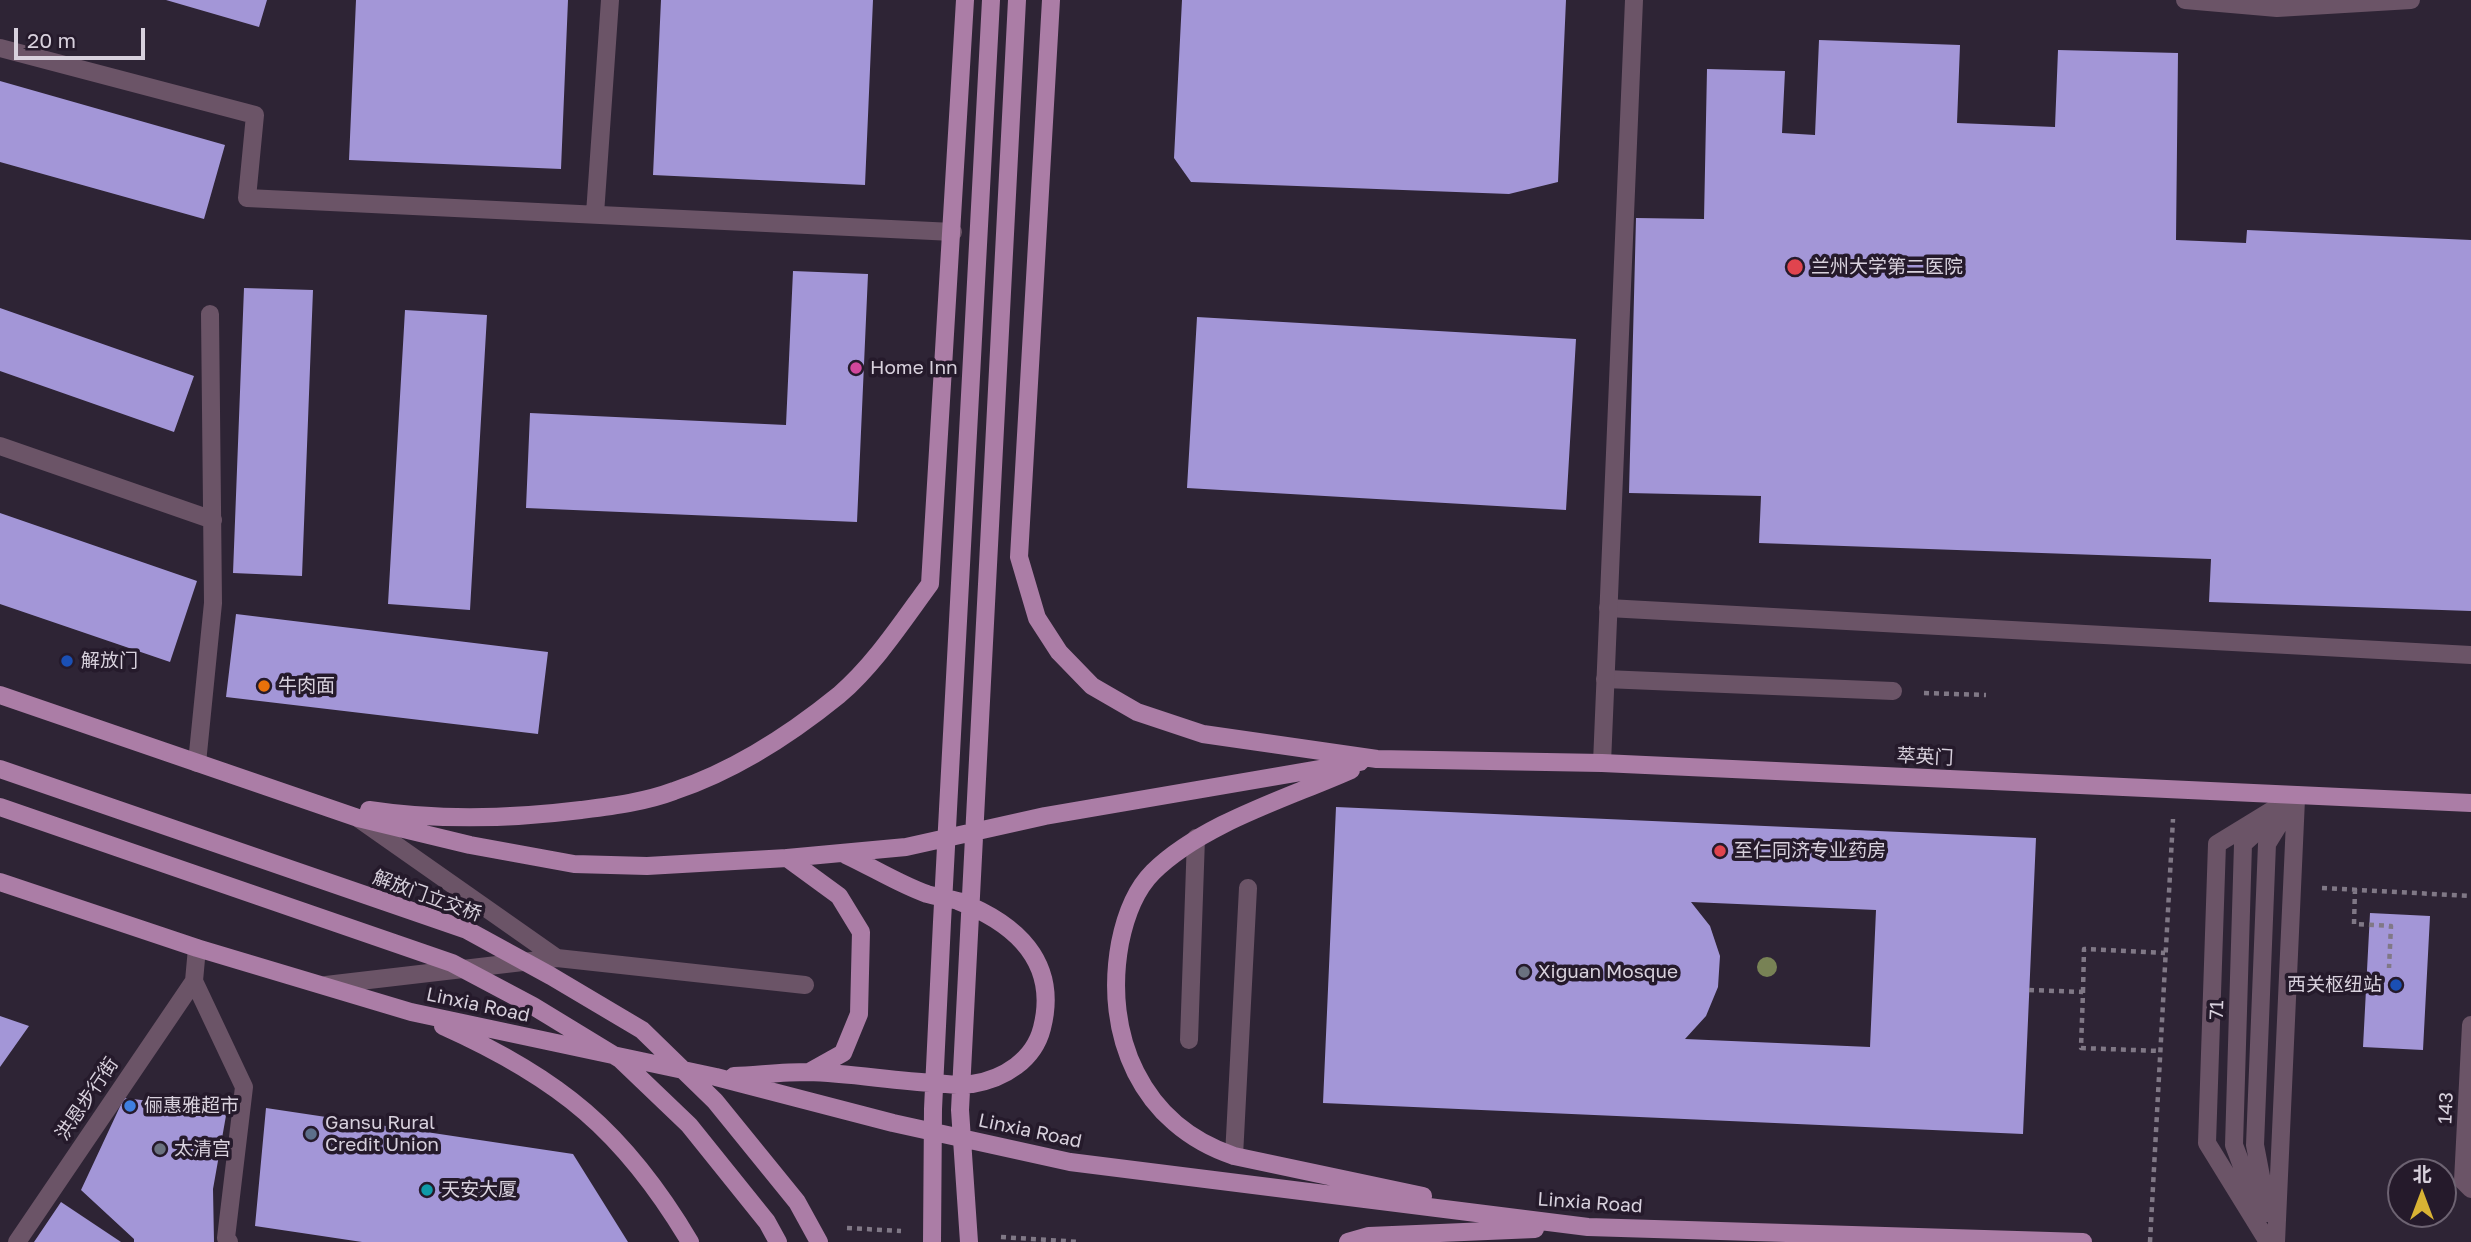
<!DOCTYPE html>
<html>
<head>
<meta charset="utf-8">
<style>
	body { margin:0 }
	#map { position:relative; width:2471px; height:1242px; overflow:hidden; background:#2e2435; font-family:"Golos Text","Noto Sans SC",sans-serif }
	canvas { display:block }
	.north { position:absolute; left:2387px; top:1158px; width:70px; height:70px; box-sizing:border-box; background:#251a2b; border:2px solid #6d6372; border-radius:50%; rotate:0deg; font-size:19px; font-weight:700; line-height:28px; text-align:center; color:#d8d1dd }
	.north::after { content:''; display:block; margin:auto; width:24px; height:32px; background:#d9b334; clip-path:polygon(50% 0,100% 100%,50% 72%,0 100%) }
	.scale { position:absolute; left:14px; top:28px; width:131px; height:32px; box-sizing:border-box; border:4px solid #d8d1dd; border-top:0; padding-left:9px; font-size:21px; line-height:24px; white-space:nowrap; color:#d8d1dd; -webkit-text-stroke:5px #251a2b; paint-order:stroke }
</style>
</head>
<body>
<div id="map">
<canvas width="2471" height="1242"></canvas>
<div class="north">北</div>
<div class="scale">20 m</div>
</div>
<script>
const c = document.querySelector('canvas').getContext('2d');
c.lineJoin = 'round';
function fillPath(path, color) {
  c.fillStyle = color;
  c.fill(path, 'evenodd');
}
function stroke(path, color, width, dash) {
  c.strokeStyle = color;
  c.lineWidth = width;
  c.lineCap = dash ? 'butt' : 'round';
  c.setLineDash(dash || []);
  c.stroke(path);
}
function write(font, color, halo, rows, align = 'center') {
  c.font = font + ' "Golos Text","Noto Sans SC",sans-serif';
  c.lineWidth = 7;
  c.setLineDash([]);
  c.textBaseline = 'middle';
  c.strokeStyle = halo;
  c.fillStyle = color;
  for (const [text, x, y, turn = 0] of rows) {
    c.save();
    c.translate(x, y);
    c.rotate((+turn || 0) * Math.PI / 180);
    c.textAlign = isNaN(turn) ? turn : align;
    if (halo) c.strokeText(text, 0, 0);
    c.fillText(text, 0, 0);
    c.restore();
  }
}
fillPath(new Path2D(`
	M166,0h101l-8,27z
	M356,0h212l-7,169 -212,-9z
	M661,0h212l-8,185 -212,-10z
	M1182,0h384l-8,182 -49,12 -318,-12 -17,-24z
	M1819,40l141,5 -3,78 98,4 3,-77 120,3 -2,187 70,3 1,-13 224,10v371l-262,-9 2,-43 -452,-16 2,-47 -132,-3 7,-275 68,1 3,-150 78,2 -3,62 33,2z
	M0,81l225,64 -21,74 -204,-57z
	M793,271l75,3 -11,248 -331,-14 4,-95 256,12z
	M244,288l69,2 -11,286 -69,-3z
	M0,308l194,68 -20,56 -174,-61z
	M405,310l82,5 -17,295 -82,-6z
	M1197,317l379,22 -10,171 -379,-22z
	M0,513l197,68 -27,81 -170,-58z
	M236,614l312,38 -10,82 -312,-37z
	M1336,807l700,31 -13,296 -700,-31zM1691,902l185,8 -6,137 -185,-8 21,-23 12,-29 2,-31 -10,-30z
	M2370,913l60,3 -7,134 -60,-3z
	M0,1016l29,10 -29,41z
	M124,1098l103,12 -14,79 1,53h-80v-3l-53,-49z
	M266,1108l307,46 55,88h-266l-107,-16z
	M61,1202l60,40h-87z`), '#a396d7');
stroke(new Path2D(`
	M1924,693l62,2
	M2322,888l149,8
	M2355,889l-1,35 37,2 -2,42
	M2029,990l54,2 -2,56 79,3
	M2083,992l1,-43 81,4
	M847,1228l54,3
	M1001,1237l79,5
	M2150,1242l23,-423`), '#807886', 4.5, [5, 5]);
stroke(new Path2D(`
	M2185,0l92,8 134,-8
	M0,48l255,67 -8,83 706,34
	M595,214l15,-214
	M1605,679l288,12
	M359,819l198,139
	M326,985l231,-27 248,27
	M2471,1025l-8,156 8,8
	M1189,1040l7,-202
	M1234,1156l14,-268
	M2268,1213l-13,-68 12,-301 28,-46
	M2260,1214l-26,-69 9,-301 23,-21
	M2268,1242l-61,-99 10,-299 80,-49
	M2276,1242l20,-443`), '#6b5467', 18);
stroke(new Path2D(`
	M1608,608l863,47`), '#6b5467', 18);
stroke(new Path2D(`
	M0,446l213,74
	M197,763l16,-160 -3,-289
	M1602,763l32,-763
	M197,948l-3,33 50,106 -18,151 3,4
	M17,1242l177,-261`), '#6b5467', 18);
stroke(new Path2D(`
	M1051,0l-32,557 18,61 22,34 33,34 45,26 66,22 174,25 225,4 869,40
	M0,695l358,123 112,27 104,19 73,2 140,-8 119,-11 139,-31 315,-54
	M0,769l467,161 84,46 91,54 73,71 82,101 22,40
	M1351,770c-63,28 -148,53 -198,102 -18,18 -28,46 -33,71 -17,92 21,182 114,213l189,40
	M0,807l452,156 81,43 87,53 69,66 78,97 11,20
	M369,810c72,11 140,9 212,0 31,-4 64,-8 93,-19 60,-20 117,-57 165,-96 36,-31 63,-73 91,-111l35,-584
	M787,858l52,38 22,36 -2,82 -16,39 -34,19
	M0,882l197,66 214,64 305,65 177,46 177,39 518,65 495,15
	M443,1026c116,52 181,105 247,216
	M734,1076c24,-1 49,-4 74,-4 42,1 85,9 127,11 11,1 26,3 37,1 32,-5 62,-24 70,-56 17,-67 -27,-105 -84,-127 -10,-3 -21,-4 -31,-7 -28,-10 -55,-27 -81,-39
	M932,1242l1,-133 9,-187 49,-922
	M969,1242l-9,-132 57,-1110
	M1348,1242l21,-6 166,-7`), '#ab7da6', 18);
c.fillStyle = '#788255';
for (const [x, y] of [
	[1767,967]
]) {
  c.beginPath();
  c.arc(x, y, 10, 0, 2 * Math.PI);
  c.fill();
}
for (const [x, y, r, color] of [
	[1795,267,9,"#e0444e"],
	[856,368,7,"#d1479c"],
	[67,661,7,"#1a4fb4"],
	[264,686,7,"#e8710a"],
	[1720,851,7,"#e0444e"],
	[1524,972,7,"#6b7280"],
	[2396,985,7,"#1a4fb4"],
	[130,1106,7,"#3f7fe0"],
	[311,1134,7,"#5c6f8a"],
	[160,1149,7,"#6b7280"],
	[427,1190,7,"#0f9aa8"]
]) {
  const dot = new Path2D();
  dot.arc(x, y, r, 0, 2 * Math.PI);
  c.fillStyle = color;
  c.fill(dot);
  stroke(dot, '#251a2b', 2.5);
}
write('19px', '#d8d1dd', '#251a2b', [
	["兰州大学第二医院",1811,267],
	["Home Inn",870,368],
	["解放门",81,661],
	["牛肉面",278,686],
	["至仁同济专业药房",1734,851],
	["Xiguan Mosque",1538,972],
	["西关枢纽站",2382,985,"right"],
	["俪惠雅超市",144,1106],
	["Gansu Rural",325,1123],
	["Credit Union",325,1145],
	["太清宫",174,1149],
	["天安大厦",441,1190]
], 'left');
write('19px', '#d8d1dd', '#251a2b', [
	["萃英门",1925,757,3],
	["解放门立交桥",427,896,20],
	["Linxia Road",478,1005,12],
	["71",2217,1010,-88],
	["洪恩步行街",87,1099,-56],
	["143",2446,1108,-87],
	["Linxia Road",1030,1131,12],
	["Linxia Road",1590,1203,4]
]);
</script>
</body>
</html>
